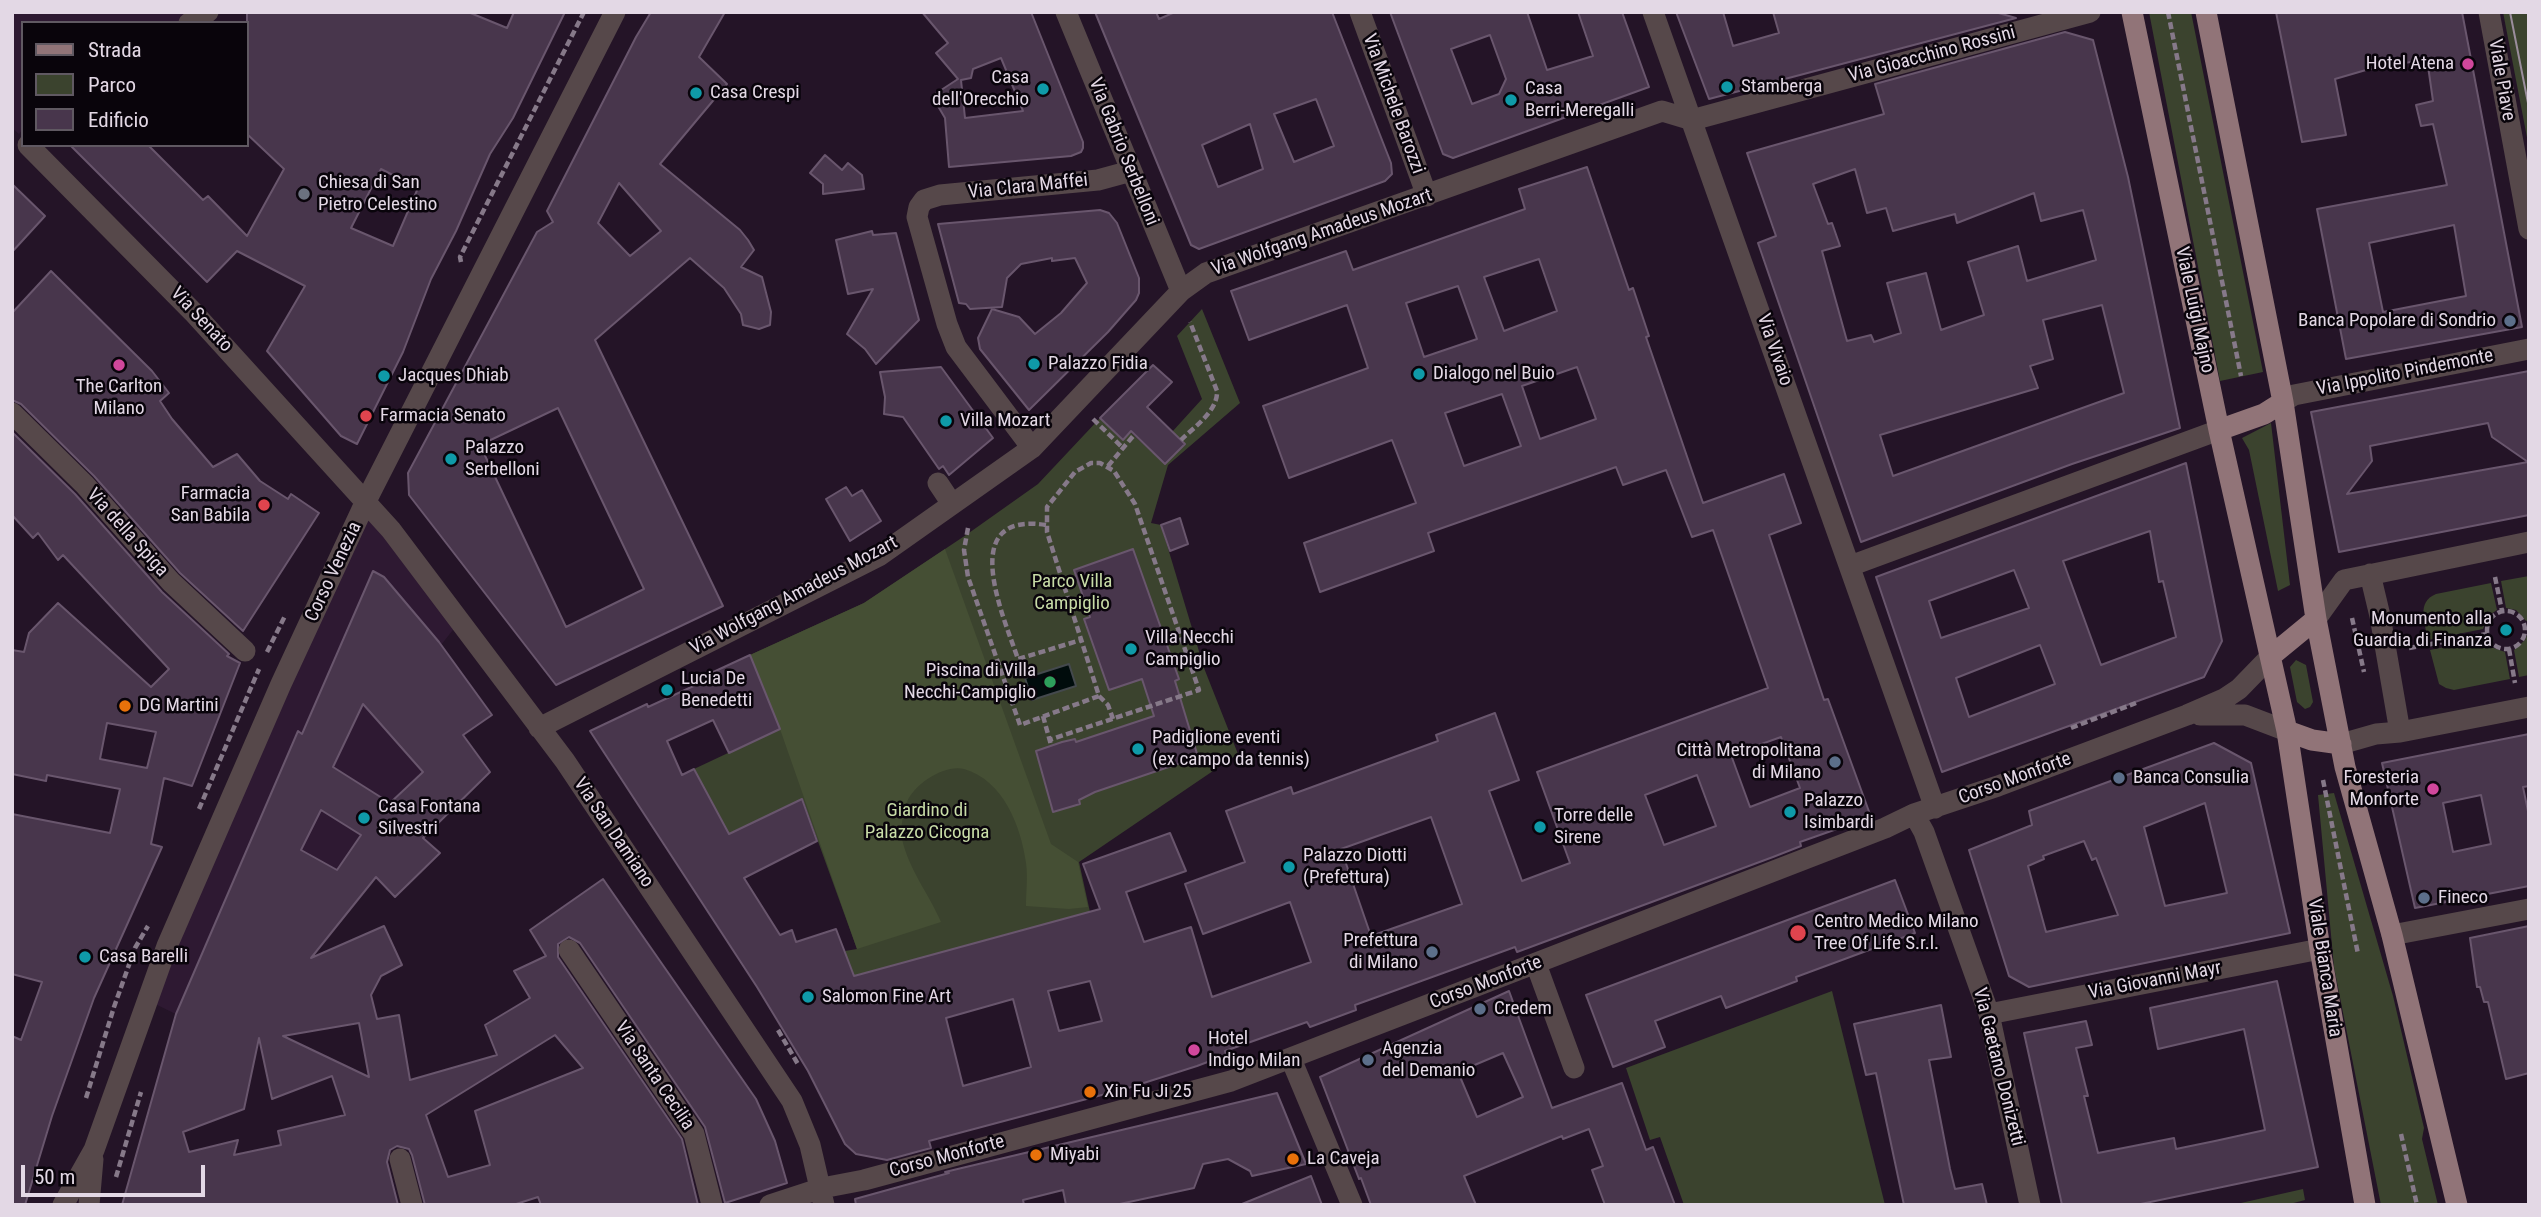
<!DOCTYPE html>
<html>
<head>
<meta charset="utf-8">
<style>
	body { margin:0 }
	#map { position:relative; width:2541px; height:1217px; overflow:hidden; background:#241427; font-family:"Roboto Condensed",sans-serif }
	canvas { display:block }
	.frame { position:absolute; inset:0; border:14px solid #e3d8e5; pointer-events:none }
	.legend { position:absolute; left:21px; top:21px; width:228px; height:126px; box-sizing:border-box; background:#09040b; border:2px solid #605962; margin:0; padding:9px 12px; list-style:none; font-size:21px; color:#e3d8e5 }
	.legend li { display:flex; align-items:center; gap:14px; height:35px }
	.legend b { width:35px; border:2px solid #605962 }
	.scale { position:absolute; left:21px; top:1165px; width:184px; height:32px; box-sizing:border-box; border:4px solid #e3d8e5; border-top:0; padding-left:9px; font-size:21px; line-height:24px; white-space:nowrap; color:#e3d8e5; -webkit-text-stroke:5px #09040b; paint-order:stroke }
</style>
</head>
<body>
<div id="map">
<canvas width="2541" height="1217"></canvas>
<div class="frame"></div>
<ul class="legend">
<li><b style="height:9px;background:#917478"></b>Strada</li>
<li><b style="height:19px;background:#3b432e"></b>Parco</li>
<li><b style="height:19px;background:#48364c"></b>Edificio</li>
</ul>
<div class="scale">50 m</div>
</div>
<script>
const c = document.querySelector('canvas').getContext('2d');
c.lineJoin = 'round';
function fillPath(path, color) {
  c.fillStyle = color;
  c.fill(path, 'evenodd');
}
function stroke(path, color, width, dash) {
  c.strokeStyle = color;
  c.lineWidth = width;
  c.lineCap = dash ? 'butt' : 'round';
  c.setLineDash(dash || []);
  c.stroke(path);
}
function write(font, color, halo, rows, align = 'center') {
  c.font = font + ' "Roboto Condensed",sans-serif';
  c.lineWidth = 5;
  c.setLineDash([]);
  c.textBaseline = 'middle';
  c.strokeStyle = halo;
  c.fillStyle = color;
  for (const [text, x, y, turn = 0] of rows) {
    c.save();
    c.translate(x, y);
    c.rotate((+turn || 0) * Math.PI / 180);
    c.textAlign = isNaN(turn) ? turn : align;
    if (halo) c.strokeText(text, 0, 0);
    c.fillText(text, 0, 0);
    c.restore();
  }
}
fillPath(new Path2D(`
	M12,12h192l-20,11h-161v106l-4,5 -7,-6z
	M368,506l92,115 -19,24 -3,114 -22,87 7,-8 17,15 -45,44 -20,-19 -23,30 -52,-21 -79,149 -70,-34z`), '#2e1932');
fillPath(new Path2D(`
	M2149,12h42l72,360 -43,9z
	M2503,12h26v136z
	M1202,309l38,94 -72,62 -17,58 10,2 43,143 34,86 -159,108 11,50 -235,64 -5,-6 -5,-19 12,-2 -54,-149 -74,34 -35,-65 85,-40 -29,-74 114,-52 102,-68 72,-51 62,-66 22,22 8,-8 35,32 20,-20 -13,-12 30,-33 -25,-63z
	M2271,423l19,162 -12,6 -29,-141 -7,-12z
	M2529,576v44l-3,1 -10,-11 -10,-2 -5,-27z
	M2491,583l6,27 -9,6 -5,13 -55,11c-3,-17 -12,-38 8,-46z
	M2529,630v45l-10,2 -5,-27 11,-10z
	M2485,639l6,8 14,5 5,27 -56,11 -8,-2 -7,-4 -9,-34z
	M2296,660l10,5 7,37 -3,5 -5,2 -8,-7 -7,-35z
	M2334,793l59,203 31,132 -2,11 16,66h-57l-47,-238 -16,-172z
	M1832,991l53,214h-201l-24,-68 -10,3 -24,-72z
	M2303,1189l2,11 -19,5h-54z`), '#3b432e');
fillPath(new Path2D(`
	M945,549l106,295 27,18 10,45 -19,2 -43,-3c0,-14 2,-29 0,-43 -5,-37 -23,-83 -62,-94 -19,-5 -50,15 -57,33 -4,9 -7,29 -5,37 7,31 27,55 39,83l-84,27 -77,-220 -30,-74 114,-52z`), '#454f34');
const water = new Path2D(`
	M1069,664l7,22 -44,14 -7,-22z`);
fillPath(water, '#000c0c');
stroke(water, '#44494d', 2);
const building = new Path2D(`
	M247,12h221l39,16 7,-16h51l-52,106 -23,36 -34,77 -25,48 -28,73 -46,92 -16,-8 -74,-85 38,-65 -68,-35 -30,31 -137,-137h78l55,55 5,-4 39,40 37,-67 -37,-35zM381,169l37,19 -25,58 -42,-18z
	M651,12h74l-26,45 28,27 -67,80 80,66 8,10 6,10 -13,17 21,10 9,35 -1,13 -11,4 -16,-4 -2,-11 -17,-26 -34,-30 -95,82 128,266 -167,79 -147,-190 -1,-22 129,-241 16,-10 -6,-11 89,-174zM619,183l42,48 -31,25 -32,-33zM558,408l86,181 -78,38 -86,-182z
	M922,12h109l52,130v6l-2,4 -10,4 -122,11 -4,-49 -13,-22 26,-17 -22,-26 12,-10zM1001,58l22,53 -58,7 -4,-38 10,-2 2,-9z
	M1095,12h61l3,7 16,-7h157l59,151 1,11 -7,7 -186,68 -8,-4zM1316,99l18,47 -40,16 -20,-48zM1250,124l13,45 -45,18 -16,-42z
	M1390,12h137l20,58 46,-14 -15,-44h44l27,75 -196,71 -10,-4zM1490,35l16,44 -7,15 -27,10 -21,-55z
	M1676,12h47l10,34 46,-13 -6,-21h222l21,6 -307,81z
	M2276,12h186l60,315 -176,32 -29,-150 130,-24 -14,-61 -12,2 -5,-21 17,-4 -6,-42 -61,11 -31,9 11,56 -44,7zM2454,225l12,71 -83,16 -14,-69z
	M2065,32l28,8 35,137 52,251 -108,36 -211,78 -103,-299 18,-7 -29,-83 137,-39 -9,-30zM1855,169l12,44 19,-5 7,23 62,-17 2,9 77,-30 7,28 42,-11 13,50 -69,21 -9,-35 -50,16 16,53 -43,15 -15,-57 -39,10 14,50 -27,9 -3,-7 -24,6 -25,-90 18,-5 -8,-23 -4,1 -15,-40zM2102,305l22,88 -231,83 -13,-41 158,-47 -8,-22 23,-7 -10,-39z
	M825,155l17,15 6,-7 14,12 2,14 -41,5v-10l-13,-11z
	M1587,167l42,123 4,-2 16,48 -3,1 57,166 81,-29 17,49 -32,12 55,165 4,-1 43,118 -71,25 1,4 -28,11 -256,95 -2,-5 -160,58 1,5 -46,17 -3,-5 -82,29 1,4 -29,11 -69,22 -199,53 2,7 -44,12 -31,-6 -11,-10 -37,-73 -51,-84 -167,-256 57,-27 1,3 50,-23 -2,-4 54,-25 30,74 -51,24 -16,-33 -46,21 15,34 12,-6 35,65 73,-35 15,42 -73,37 36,57 12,-5 4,12 40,-13 18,47 246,-67 -17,-45 87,-31 16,38 -60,21 18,50 47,-15 21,70 99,-35 -21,-60 -87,32 -18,-50 60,-22 -19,-51 65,-24 2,7 145,-53 -2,-6 59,-22 24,67 -30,11 33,90 48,-18 -33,-91 231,-84 -55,-158 -21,7 -26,-67 -43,15 -7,-18 -188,66 6,18 -114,41 -16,-49 112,-40 -24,-63 -103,38 -26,-72 105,-38 -21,-63 -98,35 -18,-49 115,-40 7,19 172,-61 -6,-20zM1539,259l18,52 -53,20 -20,-54zM1458,286l19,53 -53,18 -18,-54zM1577,367l19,52 -56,20 -18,-53zM1502,394l19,52 -57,20 -19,-53zM1781,737l19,51 -50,19 -19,-52zM1697,775l19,51 -52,19 -19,-50zM1431,817l31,87 -91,32 -30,-87zM1090,981l12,40 -43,10 -11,-40zM1013,999l18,68 -68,19 -17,-68z
	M12,184l33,32 -33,36z
	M1100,210l9,3 8,10 22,55v15l-3,7 -28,32 -79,78 -49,-61 -2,-11 14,-29 27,8 16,17 26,-21 26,-30 -12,-25 -23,3v-3l-31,6 -14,14 -5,29 -32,2 -4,-5 -7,-1 -21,-79z
	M872,231l1,4 23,-2 23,87 -43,44 -11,-15 -18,-15 26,-45 -25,5 -12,-54z
	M51,271l101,100 17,22 -9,8 12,18 41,48 24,-13 23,27 28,18 3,-5 28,19 -76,118 -63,-58 -86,-97 -73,-72 -9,-4v-87z
	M1153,365l19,17 -25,25 38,37 -20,20 -34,-33 -8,9 -23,-22z
	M941,367l52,71 -44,37 -6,-9 -4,3 -36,-52 -19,-3 1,-17 -5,-25z
	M2529,371v144l-190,37 -28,-140zM2488,423l4,14 36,25 -181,32 25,-33 -2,-15z
	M12,432l63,62 87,98 67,62 -2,2 13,7 -48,123 -28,-8 -13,66 11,3 -68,151 -42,118 -27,89h-13v-169l9,4 21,-58 -30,-8v-160l98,19 10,-44 -73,-14 -1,6 -34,-7v-124l12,2 5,-19 29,-30 93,84 18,-18 -106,-114 -5,5 -20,-27 -5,5 -21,-23zM107,723l49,9 -9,36 -47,-9z
	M2186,463l36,178 -18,36 -262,95 -66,-195zM2150,531l9,51 4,-1 13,56 -75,28 -38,-104zM2014,570l15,38 -88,30 -12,-37zM2040,645l15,39 -86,33 -13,-39z
	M846,487l6,9 10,-6 19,31 -31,20 -24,-42z
	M1180,518l8,26 -18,7 -9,-26z
	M1133,549l46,130 -4,2 23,76 -103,35 -16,8 1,4 -27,8 -17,-61 26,-9 13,-3 1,3 78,-26 -12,-37 -33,11 -25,-71 6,-2 -16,-47z
	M373,571l11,6 55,65 53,73 -29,20 27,37 -67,66 17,15 -45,44 -19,-20 -65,81 73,-32 18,39 -21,11 -10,19 6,24 22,-4 11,65 87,-25 -12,-30 45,-27 -16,-27 32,-15 -16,-26 73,-51 153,220 19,42 12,42 -62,20 -20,-76 -125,-184 -11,-6 -11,7v13l124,182 16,66h-157l-3,-8 -25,8h-88l-13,-50 -3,-6 -12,-3 -7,4 -3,12 11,43h-276l54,-191 122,-283 4,3zM363,704l60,68 -33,31 -57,-36zM321,810l40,25 -24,35 -36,-20zM359,1023l10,54 -86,-41zM555,1035l28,33 -108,43 15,54 -42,12 -22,-62zM259,1038l13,61 60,-23 13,39 -67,16 3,14 -47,10 4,-15 -49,12 -6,-20 61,-23z
	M2529,734v52l-6,1 6,29v70l-114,22 -33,-145zM2481,795l10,49 -38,8 -10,-49z
	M2214,743l37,20 39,170 -261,54 -20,-11 -40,-126 63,-25 -3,-14zM2205,803l22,90 -62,13 -21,-79zM2084,841l8,19 4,-2 22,57 -72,17 -18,-66 16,-7 -1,-3z
	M1895,880l20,53 -119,44 1,4 -71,27 -5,-12 -66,25 10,26 -52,20 -27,-72z
	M2529,926v147l-23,6 -18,-77h-4l-4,-15h-3l-7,-49z
	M2277,981l41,186 -182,38h-74l-38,-172 62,-12 6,24 -16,3 12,48h-4l14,57 76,-15 2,11 39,-8 50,-11 -21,-101 -86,20 -8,-41z
	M1509,991l43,117 70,-25 24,67 7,-3 22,58h-70l-13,-35 11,-4 -14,-37 -26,10 -1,-3 -98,40 12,29h-105l-10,-27 -2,1 -39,-102zM1503,1053l20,44 -46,20 -19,-45z
	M1941,1005l10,52 -22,3 21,109 5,20 27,-5 5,21h-83l-28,-132 -10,2 -12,-51z
	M1277,1093l29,71 -54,12 -2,-5 -22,-12 -25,5 -9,24 -79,17h-49l-3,-15 -40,10 1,5h-168l-1,-6 94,-26 -4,-1z
	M1311,1176l11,29h-80v-1z`);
fillPath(building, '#48364c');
stroke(building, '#69566d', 2);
stroke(new Path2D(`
	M2168,12l73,364
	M461,262l-1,-5 124,-245
	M1093,419l30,29
	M1181,440c13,-13 37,-29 36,-49l-27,-69
	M1108,466l26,-31
	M1046,525c-90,-14 -43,90 -28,134l63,-19
	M968,528l-4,22 4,27 52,148 79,-29 -52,-164v-25l28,-35 16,-9h9l14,8 21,33 64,186 -150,50
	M2495,577l7,34
	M2487 630a19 19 0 1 1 38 0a19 19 0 1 1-38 0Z
	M2352,618l12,54
	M2409,648l78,-14
	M2509,649l6,34
	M267,652l18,-36
	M1099,696l9,9 5,14
	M1043,716l8,29
	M2071,728l65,-25
	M2323,780l35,174
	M199,809l60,-140
	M778,1030l21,36
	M86,1098l28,-91 21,-59 13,-22
	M2401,1134l16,71
	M116,1177l25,-85`), '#867989', 4.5, [7, 3.5]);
stroke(new Path2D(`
	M1066,12l115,279
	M1360,12l67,184
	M1653,12l282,796
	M2489,12l40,217
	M189,23l19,-11
	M1692,120l398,-108
	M28,145l165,167 198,218 174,231 227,340 18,44 14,60
	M2283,402l11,-7 235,-46
	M12,413l73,72 86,97 74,69
	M1032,448l-76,-101 -9,-23 -30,-107 2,-10 5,-7 16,-5 158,-15 33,-9
	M938,483l14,21
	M1850,566l369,-136
	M2370,574l10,42 20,116
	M2316,619l28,-39 185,-38
	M2200,715h45l42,16
	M539,728l340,-172 153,-108 149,-157 25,-18 456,-162 30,9
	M2341,744l35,-10 24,-2 129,-25
	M1914,814l10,18 65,182 41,191
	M2392,935l137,-26
	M569,950l125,184 18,71
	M1536,964l38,104
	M1989,1014l331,-65
	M1291,1059l61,146
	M400,1159l12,46
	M63,1205l31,-55 73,-204 114,-262 84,-181 250,-491
	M89,1205l4,-46
	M770,1205l52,-17 42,-8 367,-99 654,-253 29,-14 84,-28 189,-71 37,-16 15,-10 32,-33`), '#56484a', 21);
stroke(new Path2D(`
	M2132,12l87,418 68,301 33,218 45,256
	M2206,12l77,390 33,217 29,148 47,168 65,270
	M2219,430l45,-16 19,-12
	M2271,656l45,-37
	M2287,731l25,9 29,4`), '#917478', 21);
stroke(new Path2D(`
	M2510,12l19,96`), '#9a8d9c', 2);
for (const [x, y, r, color] of [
	[2468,64,7,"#d1479c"],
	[1727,87,7,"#0f9aa8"],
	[1043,89,7,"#0f9aa8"],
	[696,93,7,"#0f9aa8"],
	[1511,100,7,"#0f9aa8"],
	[304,194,7,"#6b7280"],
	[2510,321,7,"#5c6f8a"],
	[1034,364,7,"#0f9aa8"],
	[119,365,7,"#d1479c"],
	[1419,374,7,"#0f9aa8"],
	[384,376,7,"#0f9aa8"],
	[366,416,7,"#e0444e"],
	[946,421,7,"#0f9aa8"],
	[451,459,7,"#0f9aa8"],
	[264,505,7,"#e0444e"],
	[2506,630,7,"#0f9aa8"],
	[1131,649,7,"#0f9aa8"],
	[1050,682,7,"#2e9e5b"],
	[667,690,7,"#0f9aa8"],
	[125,706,7,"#e8710a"],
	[1138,749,7,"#0f9aa8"],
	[1835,762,7,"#5c6f8a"],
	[2119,778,7,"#5c6f8a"],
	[2433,789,7,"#d1479c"],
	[1790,812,7,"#0f9aa8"],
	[364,818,7,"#0f9aa8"],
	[1540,827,7,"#0f9aa8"],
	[1289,867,7,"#0f9aa8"],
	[2424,898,7,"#5c6f8a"],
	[1798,933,9,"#e0444e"],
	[1432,952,7,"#5c6f8a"],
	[85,957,7,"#0f9aa8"],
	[808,997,7,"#0f9aa8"],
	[1480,1009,7,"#5c6f8a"],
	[1194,1050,7,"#d1479c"],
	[1368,1060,7,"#5c6f8a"],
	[1090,1092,7,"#e8710a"],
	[1036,1155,7,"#e8710a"],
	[1293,1159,7,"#e8710a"]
]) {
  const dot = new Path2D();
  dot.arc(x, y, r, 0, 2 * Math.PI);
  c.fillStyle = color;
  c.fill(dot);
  stroke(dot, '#09040b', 2.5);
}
write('19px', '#e3d8e5', '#09040b', [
	["Via Gioacchino Rossini",1932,55,-15],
	["Viale Piave",2501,80,80],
	["Via Michele Barozzi",1393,104,70],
	["Via Gabrio Serbelloni",1123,152,68],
	["Via Clara Maffei",1028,187,-6],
	["Via Wolfgang Amadeus Mozart",1322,233,-19],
	["Viale Luigi Majno",2194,310,78],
	["Via Senato",201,320,47],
	["Via Vivaio",1774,350,71],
	["Via Ippolito Pindemonte",2405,373,-11],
	["Via della Spiga",127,533,48],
	["Corso Venezia",334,572,-65],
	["Via Wolfgang Amadeus Mozart",794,596,-28],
	["Corso Monforte",2015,779,-20],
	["Via San Damiano",613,833,56],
	["Viale Bianca Maria",2324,968,81],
	["Via Giovanni Mayr",2155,981,-11],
	["Corso Monforte",1486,983,-21],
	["Via Gaetano Donizetti",1998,1067,76],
	["Via Santa Cecilia",654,1076,56],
	["Corso Monforte",947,1157,-15]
]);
write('19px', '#e3d8e5', '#09040b', [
	["Hotel Atena",2454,64,"right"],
	["Casa",1029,78,"right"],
	["dell'Orecchio",1029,100,"right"],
	["Stamberga",1741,87],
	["Casa",1525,89],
	["Berri-Meregalli",1525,111],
	["Casa Crespi",710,93],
	["Chiesa di San",318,183],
	["Pietro Celestino",318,205],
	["Banca Popolare di Sondrio",2496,321,"right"],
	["Palazzo Fidia",1048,364],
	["Dialogo nel Buio",1433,374],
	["Jacques Dhiab",398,376],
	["The Carlton",119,387,"center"],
	["Milano",119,409,"center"],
	["Farmacia Senato",380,416],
	["Villa Mozart",960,421],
	["Palazzo",465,448],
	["Serbelloni",465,470],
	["Farmacia",250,494,"right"],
	["San Babila",250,516,"right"],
	["Monumento alla",2492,619,"right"],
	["Guardia di Finanza",2492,641,"right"],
	["Villa Necchi",1145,638],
	["Campiglio",1145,660],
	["Piscina di Villa",1036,671,"right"],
	["Necchi-Campiglio",1036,693,"right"],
	["Lucia De",681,679],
	["Benedetti",681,701],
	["DG Martini",139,706],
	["Padiglione eventi",1152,738],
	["(ex campo da tennis)",1152,760],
	["Città Metropolitana",1821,751,"right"],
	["di Milano",1821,773,"right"],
	["Banca Consulia",2133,778],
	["Foresteria",2419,778,"right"],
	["Monforte",2419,800,"right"],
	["Palazzo",1804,801],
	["Isimbardi",1804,823],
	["Casa Fontana",378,807],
	["Silvestri",378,829],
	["Torre delle",1554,816],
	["Sirene",1554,838],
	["Palazzo Diotti",1303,856],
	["(Prefettura)",1303,878],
	["Fineco",2438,898],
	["Centro Medico Milano",1814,922],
	["Tree Of Life S.r.l.",1814,944],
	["Prefettura",1418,941,"right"],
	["di Milano",1418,963,"right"],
	["Casa Barelli",99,957],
	["Salomon Fine Art",822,997],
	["Credem",1494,1009],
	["Hotel",1208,1039],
	["Indigo Milan",1208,1061],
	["Agenzia",1382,1049],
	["del Demanio",1382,1071],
	["Xin Fu Ji 25",1104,1092],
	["Miyabi",1050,1155],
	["La Caveja",1307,1159]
], 'left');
write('19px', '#c8dca7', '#09040b', [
	["Parco Villa",1072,582],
	["Campiglio",1072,604],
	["Giardino di",927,811],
	["Palazzo Cicogna",927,833]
]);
</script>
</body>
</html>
